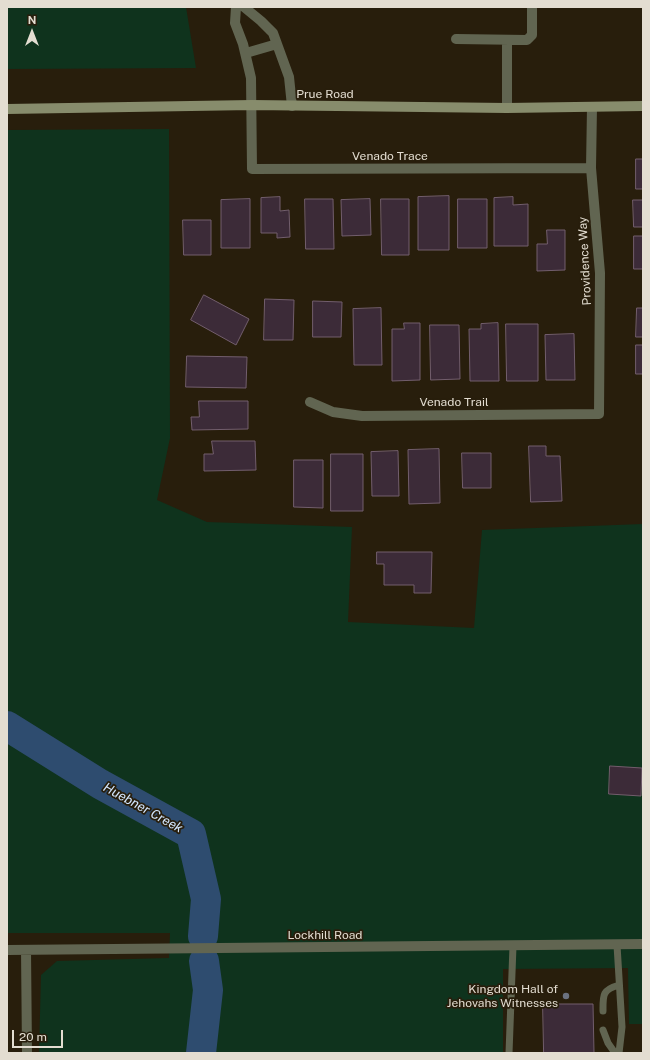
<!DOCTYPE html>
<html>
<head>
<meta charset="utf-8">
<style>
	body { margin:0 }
	#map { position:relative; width:650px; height:1060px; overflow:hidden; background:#281e0c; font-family:"Public Sans",sans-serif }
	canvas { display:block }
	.frame { position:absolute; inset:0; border:8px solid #e3ddd1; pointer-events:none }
	.north { position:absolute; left:12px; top:12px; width:40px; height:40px; -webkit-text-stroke:3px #281e0c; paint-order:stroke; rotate:0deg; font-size:11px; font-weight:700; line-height:16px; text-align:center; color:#e3ddd1 }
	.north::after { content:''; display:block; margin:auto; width:14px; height:18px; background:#e3ddd1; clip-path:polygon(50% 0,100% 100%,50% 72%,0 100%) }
	.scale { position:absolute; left:12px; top:1030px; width:51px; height:18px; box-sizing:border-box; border:2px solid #e3ddd1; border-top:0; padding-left:5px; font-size:12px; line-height:14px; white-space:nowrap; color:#e3ddd1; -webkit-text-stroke:3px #281e0c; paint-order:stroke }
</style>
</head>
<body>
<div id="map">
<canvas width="650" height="1060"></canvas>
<div class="frame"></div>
<div class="north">N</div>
<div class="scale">20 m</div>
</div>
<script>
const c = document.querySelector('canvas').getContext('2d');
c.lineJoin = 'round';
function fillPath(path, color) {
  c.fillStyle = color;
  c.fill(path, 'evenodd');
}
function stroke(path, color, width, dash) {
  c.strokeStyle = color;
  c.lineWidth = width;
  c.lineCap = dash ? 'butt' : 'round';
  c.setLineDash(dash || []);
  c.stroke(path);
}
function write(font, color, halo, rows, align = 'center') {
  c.font = font + ' "Public Sans",sans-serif';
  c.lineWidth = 3.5;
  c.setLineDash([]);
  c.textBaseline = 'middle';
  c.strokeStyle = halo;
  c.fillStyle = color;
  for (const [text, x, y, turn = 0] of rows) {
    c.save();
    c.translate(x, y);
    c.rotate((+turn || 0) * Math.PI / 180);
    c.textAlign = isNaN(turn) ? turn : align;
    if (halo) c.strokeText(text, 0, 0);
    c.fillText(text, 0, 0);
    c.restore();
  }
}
fillPath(new Path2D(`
	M7,7h179l10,61 -189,1z
	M169,129l1,309 -13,62 50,22 145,5 -4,95 126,6 8,-98 161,-6v500h-14l-1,-56 -125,1v84h-464l2,-78 16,-14 112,-3 1,-25h-163v-803zM610,766l32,2 -1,28 -32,-2z`), '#0f331d');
stroke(new Path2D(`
	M7,726l93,58 91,50 15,65 -3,37
	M201,1053l7,-63 -4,-29`), '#2e4c6f', 30);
const building = new Path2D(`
	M636,159h7v30h-7z
	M449,196v54h-31v-53z
	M280,197v14l9,-1 1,27 -13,1v-5h-16v-35z
	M513,197v8l15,-1v42h-34v-48z
	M250,199v49h-29v-48z
	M305,199h28l1,50h-28z
	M370,199l1,36 -29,1 -1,-36z
	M381,199h28v56h-27z
	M458,199h29v49h-29z
	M633,200h10v27h-9z
	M183,220h28v35h-27z
	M547,230h18v40l-28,1v-27h10z
	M634,236h9v33h-9z
	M204,295l45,24 -13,26 -45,-25z
	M265,299l29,1 -1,40h-29z
	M313,301l29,1 -1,35h-28z
	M381,308l1,57h-28l-1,-56z
	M637,308h6v29h-7z
	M404,323h16v57l-28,1v-52h12z
	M498,323l1,58h-29l-1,-52h12v-5z
	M506,324h32v57h-31z
	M430,325h29l1,54 -29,1z
	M574,334l1,46h-29l-1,-45z
	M636,345h7v29h-7z
	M187,356l60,1 -1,31 -60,-1z
	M199,401h49v28l-56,1 -1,-13h8z
	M212,441h43l1,29 -52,1v-17h9z
	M529,446h17v10h14l2,45 -31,1z
	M439,449l1,54 -31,1 -1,-54z
	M398,451l1,45h-27l-1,-44z
	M462,453h29v35h-28z
	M331,454h32v57h-32z
	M294,460h29v48l-29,-1z
	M377,552h55l-1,41h-17v-8h-30v-21h-7z
	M610,766l32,2 -1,28 -32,-2z
	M543,1004h50l1,49h-50z`);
fillPath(building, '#3c2b38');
stroke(building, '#725e6d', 1);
stroke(new Path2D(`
	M617,945l5,82 -3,26
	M603,1011c0,-16 -1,-21 16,-26
	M603,1030l5,13 7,10
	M509,1053l4,-107`), '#616551', 7);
stroke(new Path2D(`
	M236,7l-1,16 8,21 8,34 1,91 339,-1
	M244,7l17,14 12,12 16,44 3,29
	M456,39l71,1 5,-5v-28
	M246,53l31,-9
	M507,108v-68
	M310,402l23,10 29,4 237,-2 1,-141 -9,-105 1,-61
	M7,950l636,-6
	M26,950l1,103`), '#616551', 10);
stroke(new Path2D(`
	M7,109l245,-4 255,3 136,-2`), '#878c6c', 10);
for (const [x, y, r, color] of [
	[566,996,4,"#6b7280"]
]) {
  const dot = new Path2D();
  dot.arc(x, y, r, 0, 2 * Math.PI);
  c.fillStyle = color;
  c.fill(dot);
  stroke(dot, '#281e0c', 1.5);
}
write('12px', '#e3ddd1', '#281e0c', [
	["Prue Road",325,94],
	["Venado Trace",390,156],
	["Providence Way",585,261,-93],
	["Venado Trail",454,402],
	["Lockhill Road",325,935]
]);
write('12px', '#e3ddd1', '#281e0c', [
	["Kingdom Hall of",558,989],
	["Jehovahs Witnesses",558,1003]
], 'right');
write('italic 13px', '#d2e6fe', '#281e0c', [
	["Huebner Creek",143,808,29]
]);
</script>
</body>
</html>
